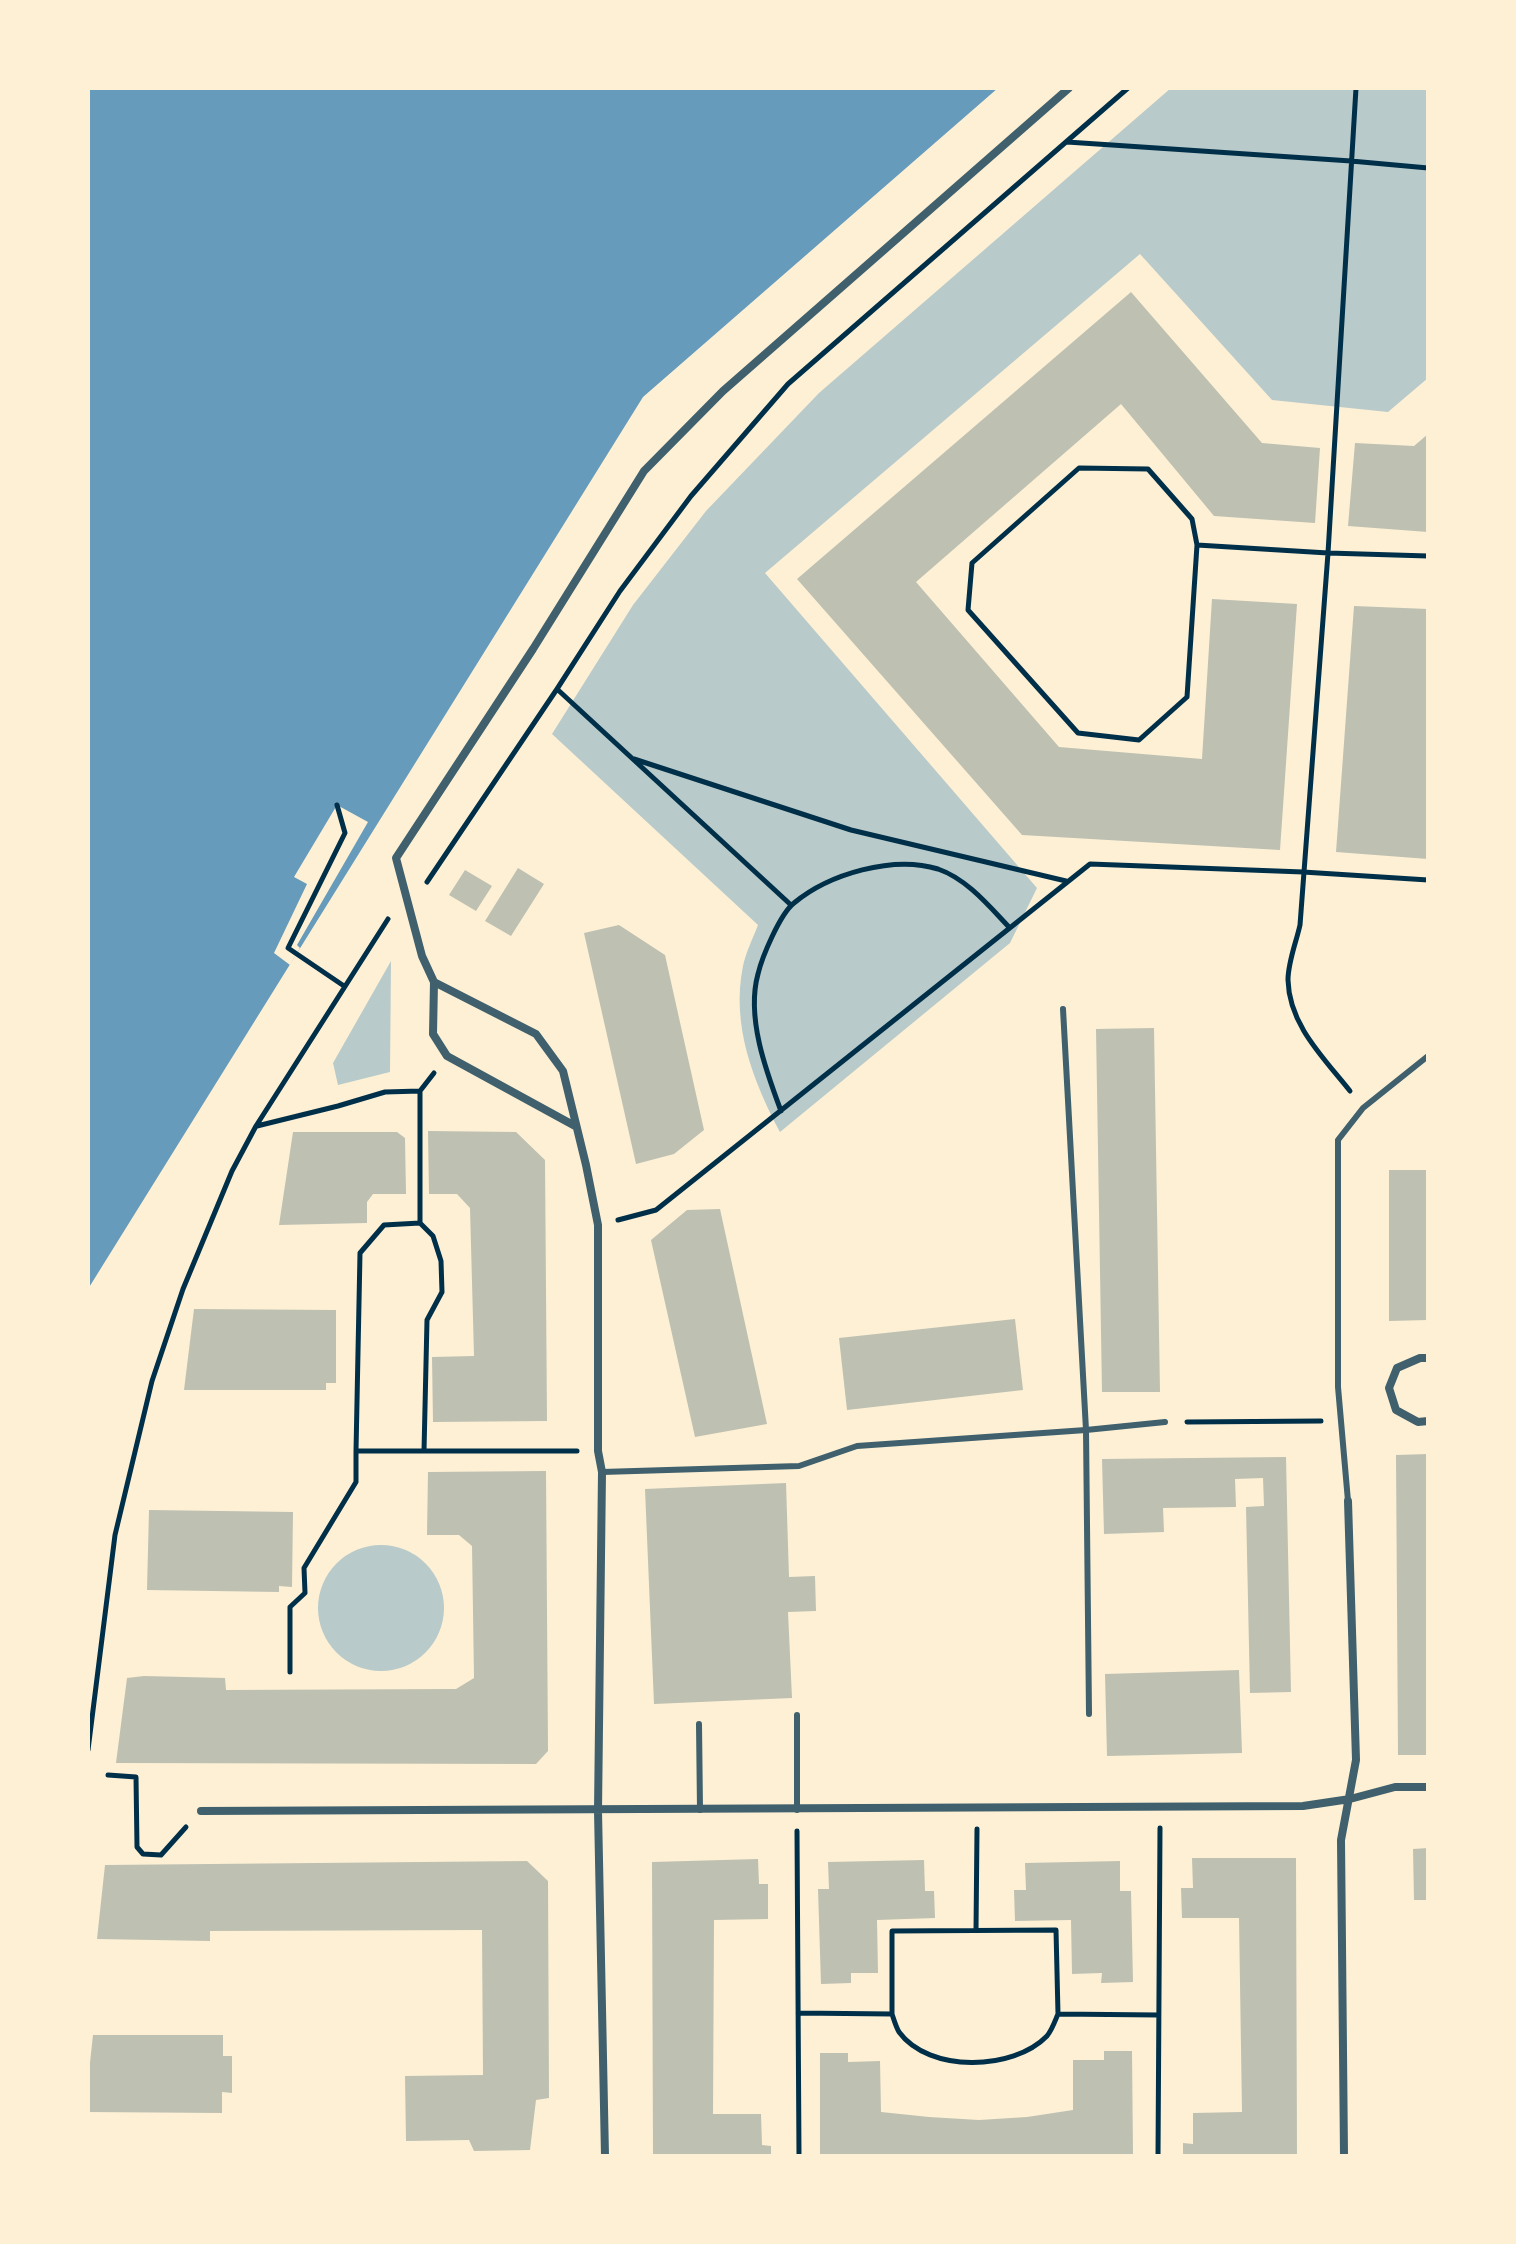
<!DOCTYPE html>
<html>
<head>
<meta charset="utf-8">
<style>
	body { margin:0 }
	#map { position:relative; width:1516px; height:2244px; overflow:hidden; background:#fdf0d5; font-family:"Source Serif 4",serif }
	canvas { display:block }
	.frame { position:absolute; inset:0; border:90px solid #fdf0d5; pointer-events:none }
</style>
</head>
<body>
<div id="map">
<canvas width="1516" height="2244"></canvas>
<div class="frame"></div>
</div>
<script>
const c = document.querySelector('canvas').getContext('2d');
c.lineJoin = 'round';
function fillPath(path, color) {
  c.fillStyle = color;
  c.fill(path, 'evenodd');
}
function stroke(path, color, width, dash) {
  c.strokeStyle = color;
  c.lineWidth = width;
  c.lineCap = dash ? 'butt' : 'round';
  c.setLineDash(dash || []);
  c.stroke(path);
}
fillPath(new Path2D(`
	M1171,88h257v290l-40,34 -116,-12 -132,-146 -375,319 272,315 -27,55 -230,189c-27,-51 -49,-107 -37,-166 3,-14 10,-28 15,-41l-206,-191 81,-129 73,-94 113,-118z
	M391,961l-1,111 -52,13 -5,-22z
	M318 1608a63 63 0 1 1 126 0a63 63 0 1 1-126 0Z`), '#b9caca');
fillPath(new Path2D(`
	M88,88h910l-355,309 -555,892z`), '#669bbc');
fillPath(new Path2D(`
	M337,805l31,17 -71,123 3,3 -10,17 -16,-12 33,-69 -13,-7z`), '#fdf0d5');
fillPath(new Path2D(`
	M1131,292l131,151 58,5 -5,75 -101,-7 -93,-112 -205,178 143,165 143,12 10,-160 85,5 -17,246 -258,-15 -225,-256z
	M1428,434v98l-80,-6 7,-83 59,3z
	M1354,606l74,3v135l-2,35h2v80l-92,-7z
	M518,868l26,16 -33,52 -26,-15z
	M465,870l27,16 -16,25 -27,-16z
	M619,925l46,30 39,175 -30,24 -38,10 -52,-231z
	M1154,1028l6,364h-58l-6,-363z
	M428,1131l88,1 29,28 2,261 -114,1 -1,-65 42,-1 -4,-148 -13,-14h-28z
	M293,1132h104l8,6 1,56h-33l-6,8v21l-88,2z
	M1389,1170h39v150l-39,1z
	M720,1209l47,215 -72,13 -44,-197 36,-30z
	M194,1309l142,1v73h-10v7h-142z
	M1015,1319l8,71 -176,20 -8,-72z
	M1428,1454v301h-30l-2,-300z
	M1286,1457l5,235 -41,1 -4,-186 18,-1 -1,-28 -28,1 1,28 -73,1 1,24 -60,2 -2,-75z
	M546,1471l2,280 -12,13 -420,-1 11,-85 17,-2 81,2 1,12 230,-1 18,-11 -2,-132 -13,-11h-32l1,-63z
	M786,1483l3,94 26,-1 1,35 -28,1 4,86 -138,6 -9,-215z
	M149,1510l144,2 -1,75 -13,-1v6l-132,-2z
	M1239,1670l3,83 -135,3 -2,-82z
	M1428,1848v52h-14l-1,-51z
	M1192,1858h104l1,298h-114v-13l10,1v-31l49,-1 -3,-194h-57l-1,-30h12z
	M758,1859l1,25h9v35l-54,1 -1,194h48l1,31 9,1v10h-118l-1,-294z
	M924,1860l1,31h9l1,27 -58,2 1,53h-27v10l-30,1 -3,-95h11l-1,-27z
	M527,1861l21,20 1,217 -13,2 -6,50 -56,1 -5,-11 -63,1 -1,-65 78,-1 -1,-145 -272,1v10l-113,-2 8,-74z
	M1120,1861v30h11l2,91 -32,1 1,-10 -30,1 -1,-54 -56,1 -1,-31h12l-1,-27z
	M93,2035h130v21h9v37l-10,-1v21l-134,-1v-31z
	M1104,2051h28l1,105h-313v-103h28v9l32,-1 1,51 48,5 50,3 48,-3 46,-7v-50h31z`), '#bec0b2');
stroke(new Path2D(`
	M1067,142l284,19 77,7
	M1079,468l69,1 44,50 5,26 -10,152 -48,43 -61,-7 -110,-123 4,-47z
	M1197,545l131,8 100,3
	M557,689l234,216
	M634,759l217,71 215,51
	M337,805l8,28 -57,115 56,38
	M427,882l130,-193 63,-98 71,-95 97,-112 340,-296
	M434,1073l-14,18v132l-36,2 -24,28 -4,198h221
	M1350,1091c-26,-33 -61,-66 -62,-111 0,-18 8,-37 12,-55l28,-372 28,-465
	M781,1111c-15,-40 -35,-94 -23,-137 4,-17 22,-60 36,-71 35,-29 99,-48 144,-34 29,10 51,37 71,58
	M257,1126l81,-20 47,-14 35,-1
	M618,1220l38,-10 434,-346 213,8 125,8
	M420,1223l13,13 8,25 1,31 -15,28 -3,131
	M1187,1422l134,-1
	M290,1672v-65l15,-14 -1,-25 52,-86v-31
	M88,1750l27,-215 37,-154 31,-92 49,-118 24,-45 132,-207
	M108,1775l28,2 1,70 6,7 18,1 25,-28
	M797,1831l2,325
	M976,1930l1,-101
	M798,2013l94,1v-83l164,-1 2,84 100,1
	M892,2014c2,6 4,13 7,18 30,41 114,39 148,4 5,-6 8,-15 11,-22
	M1158,2156l2,-328`), '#003049', 5);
stroke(new Path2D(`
	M1063,1009l23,421 3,284
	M602,1472l197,-6 58,-20 229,-16 79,-8
	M1348,1501l-10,-114v-247l25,-32 65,-52
	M699,1724l1,86
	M797,1810v-95`), '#3f606c', 6);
stroke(new Path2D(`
	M434,982l102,52 27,37 23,94 12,60v226l4,21 -4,339 7,345
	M575,1126l-128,-70 -14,-22 1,-52 -12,-26 -26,-98 137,-209 111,-178 79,-80 346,-303
	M1428,1358h-8l-23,10 -8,20 7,22 22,12 10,-1
	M201,1811l1102,-5 47,-7 45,-12h33
	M1344,2156l-3,-316 15,-80 -8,-259`), '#3f606c', 8);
</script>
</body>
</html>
